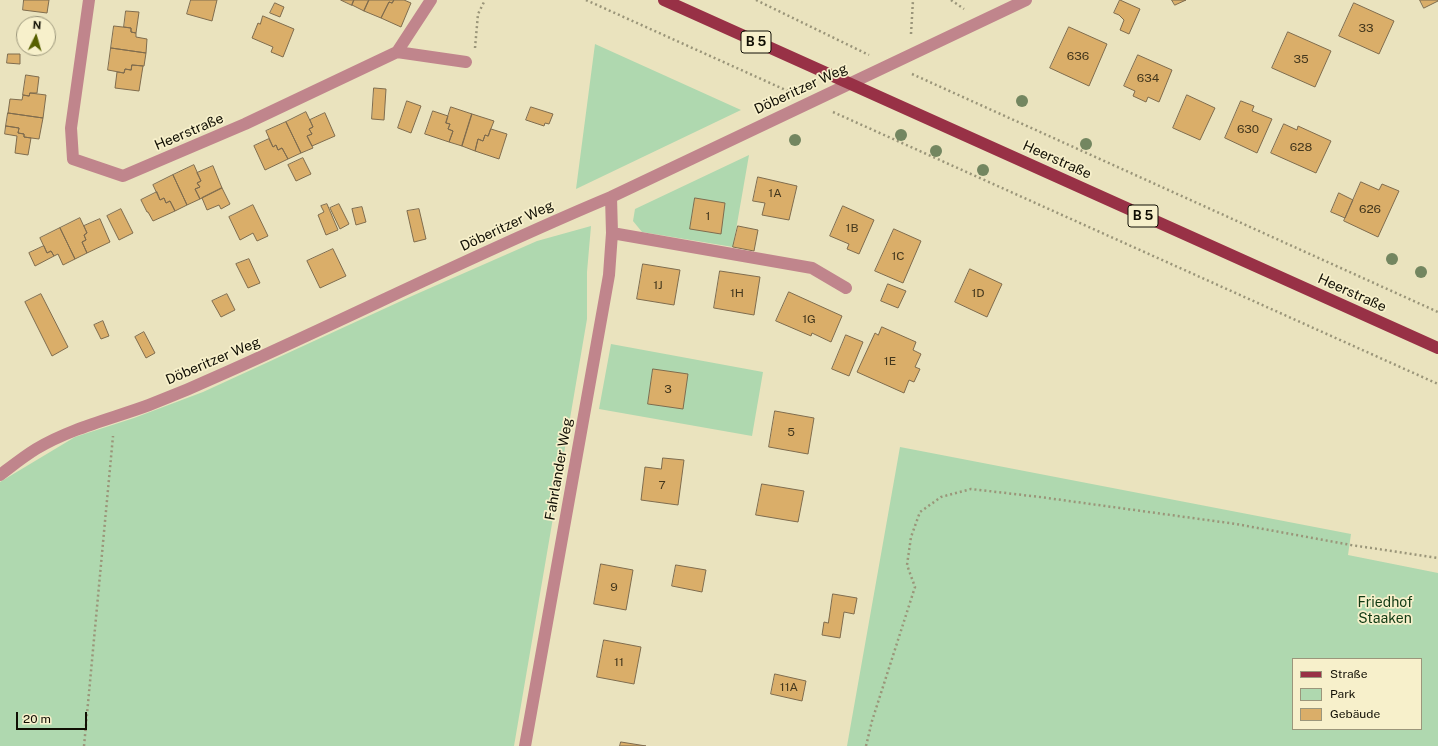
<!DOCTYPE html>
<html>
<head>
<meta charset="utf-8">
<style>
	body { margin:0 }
	#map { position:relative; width:1438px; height:746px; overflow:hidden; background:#eae3be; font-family:"Public Sans",sans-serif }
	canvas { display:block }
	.legend { position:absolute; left:1292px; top:658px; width:130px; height:72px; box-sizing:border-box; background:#f7f0cb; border:1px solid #9b967b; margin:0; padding:5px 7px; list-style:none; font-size:12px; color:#110f04 }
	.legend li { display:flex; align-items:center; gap:8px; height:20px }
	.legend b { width:20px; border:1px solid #9b967b }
	.north { position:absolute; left:16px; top:16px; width:40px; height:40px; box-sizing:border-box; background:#f7f0cb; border:1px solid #9b967b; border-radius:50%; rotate:5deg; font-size:11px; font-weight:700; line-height:16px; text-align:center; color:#110f04 }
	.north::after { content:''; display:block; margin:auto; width:14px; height:18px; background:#576000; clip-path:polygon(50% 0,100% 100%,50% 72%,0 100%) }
	.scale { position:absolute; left:16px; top:712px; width:71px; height:18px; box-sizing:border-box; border:2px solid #110f04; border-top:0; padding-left:5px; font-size:12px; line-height:14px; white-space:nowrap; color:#110f04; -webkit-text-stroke:3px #f7f0cb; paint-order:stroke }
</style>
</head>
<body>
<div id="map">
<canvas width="1438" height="746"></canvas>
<ul class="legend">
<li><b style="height:5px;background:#983146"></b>Straße</li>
<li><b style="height:11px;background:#afd8af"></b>Park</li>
<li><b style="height:11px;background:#daae69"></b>Gebäude</li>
</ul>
<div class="north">N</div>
<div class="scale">20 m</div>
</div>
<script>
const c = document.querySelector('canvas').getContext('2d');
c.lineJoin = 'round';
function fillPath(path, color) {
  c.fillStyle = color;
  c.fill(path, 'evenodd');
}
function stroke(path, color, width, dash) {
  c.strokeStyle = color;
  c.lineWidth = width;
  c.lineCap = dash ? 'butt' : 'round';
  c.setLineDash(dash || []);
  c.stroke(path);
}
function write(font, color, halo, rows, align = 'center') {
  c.font = font + ' "Public Sans",sans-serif';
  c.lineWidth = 3.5;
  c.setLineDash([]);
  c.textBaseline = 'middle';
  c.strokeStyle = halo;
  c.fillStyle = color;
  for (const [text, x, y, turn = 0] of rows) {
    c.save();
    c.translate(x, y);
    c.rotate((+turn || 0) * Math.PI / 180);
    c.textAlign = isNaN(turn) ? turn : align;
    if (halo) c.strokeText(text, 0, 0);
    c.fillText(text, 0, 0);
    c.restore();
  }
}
fillPath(new Path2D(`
	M595,44l146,66 -165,79z
	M749,155l-16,92 -91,-15 -9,-11 2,-12z
	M591,226l-4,46v47l-73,427h-514v-264l75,-45 59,-19 69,-26 209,-96 125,-55z
	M611,344l152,28 -11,64 -153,-27z
	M900,447l451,87 -3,21 90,18v173h-591zM1293,659h128v70h-128z`), '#afd8af');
const building = new Path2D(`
	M24,0h25l-2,13 -24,-3z
	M191,0h26l-5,21 -25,-7z
	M341,0h13l-2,5z
	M354,0h15l-5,11 -12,-6z
	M369,0h25l-2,3 -3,-1 -8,16 -17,-7z
	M394,0h10l7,3 -10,24 -20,-9 8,-16 3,1z
	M1120,0l20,9 -11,25 -9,-4 4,-10 -5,-5 -5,-2z
	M1172,0h14l-11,5z
	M1420,0h18v1l-14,7z
	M275,3l9,4 -4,10 -10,-4z
	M1354,3l40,18 -15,33 -40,-18z
	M126,11l13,1 -3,21 -5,-1v-4l-7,-1z
	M263,16l31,13 -11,28 -12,-5 2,-5 -21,-9 6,-15 2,1z
	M114,26l17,2v4l5,1v4l11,2 -1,14 -35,-5z
	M1069,27l38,17 -18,42 -39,-18z
	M1288,32l43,19 -16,36 -43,-19z
	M111,48l35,5 -2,13 -12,-1 -1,5 -6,-1 -1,4 -16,-3z
	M8,54h12v10l-13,-1z
	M1138,55l34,15 -13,32 -11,-5 -2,5 -13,-6 2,-5 -11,-5z
	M132,65l11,1 -4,25 -24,-3 2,-16 7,1 1,-4 6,1z
	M26,75l13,2 -2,16h-7l-1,3 -6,-1z
	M374,88l12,1 -2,31 -12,-1z
	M30,93l16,2 -3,23 -35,-5 2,-14 12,1 1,-5 6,1z
	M1187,95l28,13 -15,32 -27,-12z
	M407,101l14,5 -10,27 -13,-5z
	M1241,101l13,5 -2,5 20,8 -15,34 -32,-15z
	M451,107l21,7 -10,32 -13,-4 4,-11 -5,-2 2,-5 -4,-1z
	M531,107l22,7 -4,10 -4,-1 -1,3 -18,-6z
	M433,111l15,5 -2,7 4,1 -2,5 5,2 -4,11 -24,-8z
	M306,112l7,15 -4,2 3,5 -5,2 6,12 -12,5 -15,-31z
	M8,113l35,5 -4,21 -15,-2v-3l-6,-1 1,-5 -13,-2z
	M325,113l10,23 -23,10 -5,-10 5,-2 -3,-5 4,-2 -3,-7z
	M472,114l22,7 -6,15 -3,-1 -2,6 -5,-2 -3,12 -13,-5z
	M286,122l15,31 -13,6 -6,-11 -4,2 -2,-5 -3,2 -7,-16z
	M1284,124l13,6 1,-4 33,15 -15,32 -45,-20z
	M6,126l13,2 -1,5 6,1v3l7,1 -3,17 -13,-2 2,-17 -12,-2z
	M491,129l16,5 -8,25 -24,-8 3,-12 5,2 2,-6 3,1z
	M269,139l4,8 3,-2 2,5 4,-2 6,11 -23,11 -11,-24z
	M303,158l8,16 -15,7 -8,-16z
	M194,165l7,16 -4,2 3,4 -5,2 5,10 -13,6 -14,-30z
	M213,166l9,22 -22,11 -5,-10 5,-2 -3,-4 4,-2 -4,-8z
	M173,175l14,30 -12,6 -5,-10 -4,2 -2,-5 -4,2 -7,-15z
	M758,177l39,9 -8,34 -27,-5 3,-12 -12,-2z
	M1361,182l18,8 3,-6 17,7 -21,46 -34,-16z
	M222,188l8,16 -9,5 -2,-4 -12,5 -5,-12z
	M157,192l3,8 4,-2 2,5 4,-2 5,10 -22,10 -5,-9h-1l-6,-12z
	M1339,193l14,7 -8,18 -14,-6z
	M695,198l30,5 -4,31 -31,-5z
	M327,204l11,26 -12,5 -8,-20 6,-3 -3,-6z
	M339,204l10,20 -9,5 -10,-21z
	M253,205l15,31 -11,5 -4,-8 -13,7 -11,-23z
	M843,206l31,14 -15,34 -12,-5 2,-5 -19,-8z
	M362,207l4,15 -10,3 -4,-16z
	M121,209l12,24 -14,7 -12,-24z
	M419,209l7,30 -12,3 -7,-31z
	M80,218l7,15 -3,2 2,5 -4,2 5,11 -12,6 -15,-31z
	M100,219l10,23 -23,11 -5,-11 4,-2 -2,-5 3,-2 -3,-7z
	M738,226l20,4 -4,21 -21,-4z
	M60,228l15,31 -12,6 -5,-11 -4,2 -3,-5 -4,2 -7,-15z
	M894,229l27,12 -18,42 -28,-12z
	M44,246l3,7 4,-2 3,5 -19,10 -6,-13z
	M333,249l13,27 -26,12 -13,-27z
	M249,259l11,24 -12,5 -12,-24z
	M643,264l37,6 -6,35 -37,-6z
	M970,269l32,15 -15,33 -32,-15z
	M720,271l40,6 -6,38 -40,-7z
	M888,284l18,7 -8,17 -17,-7z
	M789,292l53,24 -11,26 -19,-9 -1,3 -35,-15z
	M41,294l27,53 -16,9 -27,-54z
	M227,294l8,16 -14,7 -9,-16z
	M103,321l6,15 -8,3 -7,-14z
	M882,327l34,15 -3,8 8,4 -6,13 5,2 -6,13 -5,-2 -5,13 -47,-21 18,-39 3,2z
	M144,332l11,21 -9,5 -11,-21z
	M846,335l17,7 -14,34 -17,-7z
	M653,369l35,5 -5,35 -35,-5z
	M775,411l39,7 -6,36 -39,-7z
	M663,458l21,2 -6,45 -37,-5 4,-33 16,2z
	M762,484l42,7 -6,31 -42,-7z
	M601,564l32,6 -7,40 -32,-6z
	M676,565l30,5 -4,22 -30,-6z
	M833,594l24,4 -3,16 -10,-2 -4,26 -18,-3 2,-13 4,1z
	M604,640l37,7 -7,37 -37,-7z
	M775,674l31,7 -4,20 -31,-7z
	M621,742l25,4h-26z`);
fillPath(building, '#daae69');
stroke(building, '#7f6c4e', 1);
stroke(new Path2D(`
	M586,0l204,92
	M756,0l113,55
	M951,0l13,9
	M911,34l2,-34
	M475,48l3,-34 7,-14
	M912,74l526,238
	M833,112l605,272
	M84,746l29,-310
	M866,746l6,-25 43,-134 -8,-22 4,-28 9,-25 21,-15 30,-8 69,8 196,27 115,21 87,13`), '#9a9579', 2.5, [2, 3]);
stroke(new Path2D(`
	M89,0l-18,128 2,31 50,17 122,-52 152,-72 69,10
	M397,52l34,-52
	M612,233l200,35 34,20
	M0,475c12,-9 23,-18 36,-26 35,-21 75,-30 113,-44 26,-10 52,-21 78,-33 128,-57 254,-121 384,-175l415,-197
	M525,746l84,-471 3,-42 -1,-36`), '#c0858c', 12);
stroke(new Path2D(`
	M664,0l774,348`), '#983146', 12);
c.fillStyle = '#738660';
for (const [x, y] of [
	[1022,101],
	[901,135],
	[795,140],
	[1086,144],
	[936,151],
	[983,170],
	[1392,259],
	[1421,272]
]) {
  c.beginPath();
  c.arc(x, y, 6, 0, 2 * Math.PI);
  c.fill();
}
write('12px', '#43371d', null, [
	["33",1366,28],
	["636",1078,56],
	["35",1301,59],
	["634",1148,78],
	["630",1248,129],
	["628",1301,147],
	["1A",775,193],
	["626",1370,209],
	["1",708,216],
	["1B",852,228],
	["1C",898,256],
	["1J",658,285],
	["1H",737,293],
	["1D",978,293],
	["1G",809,319],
	["1E",890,361],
	["3",668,389],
	["5",791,432],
	["7",662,485],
	["9",614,587],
	["11",619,662],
	["11A",789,687]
]);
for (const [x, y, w] of [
	[756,42,30],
	[1143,216,30]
]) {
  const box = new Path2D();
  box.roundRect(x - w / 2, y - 11, w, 22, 3);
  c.fillStyle = '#f7f0cb';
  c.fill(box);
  stroke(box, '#110f04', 1);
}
write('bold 13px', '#110f04', null, [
	["B 5",756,42],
	["B 5",1143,216]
]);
write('14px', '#110f04', '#f7f0cb', [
	["Döberitzer Weg",801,89,-25],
	["Heerstraße",189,132,-23],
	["Heerstraße",1057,160,24],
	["Döberitzer Weg",507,226,-25],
	["Heerstraße",1352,293,24],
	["Döberitzer Weg",213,361,-23],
	["Fahrlander Weg",559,469,-80]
]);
write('14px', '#113a14', '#f7f0cb', [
	["Friedhof",1385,603],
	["Staaken",1385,619]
]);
</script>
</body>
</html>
